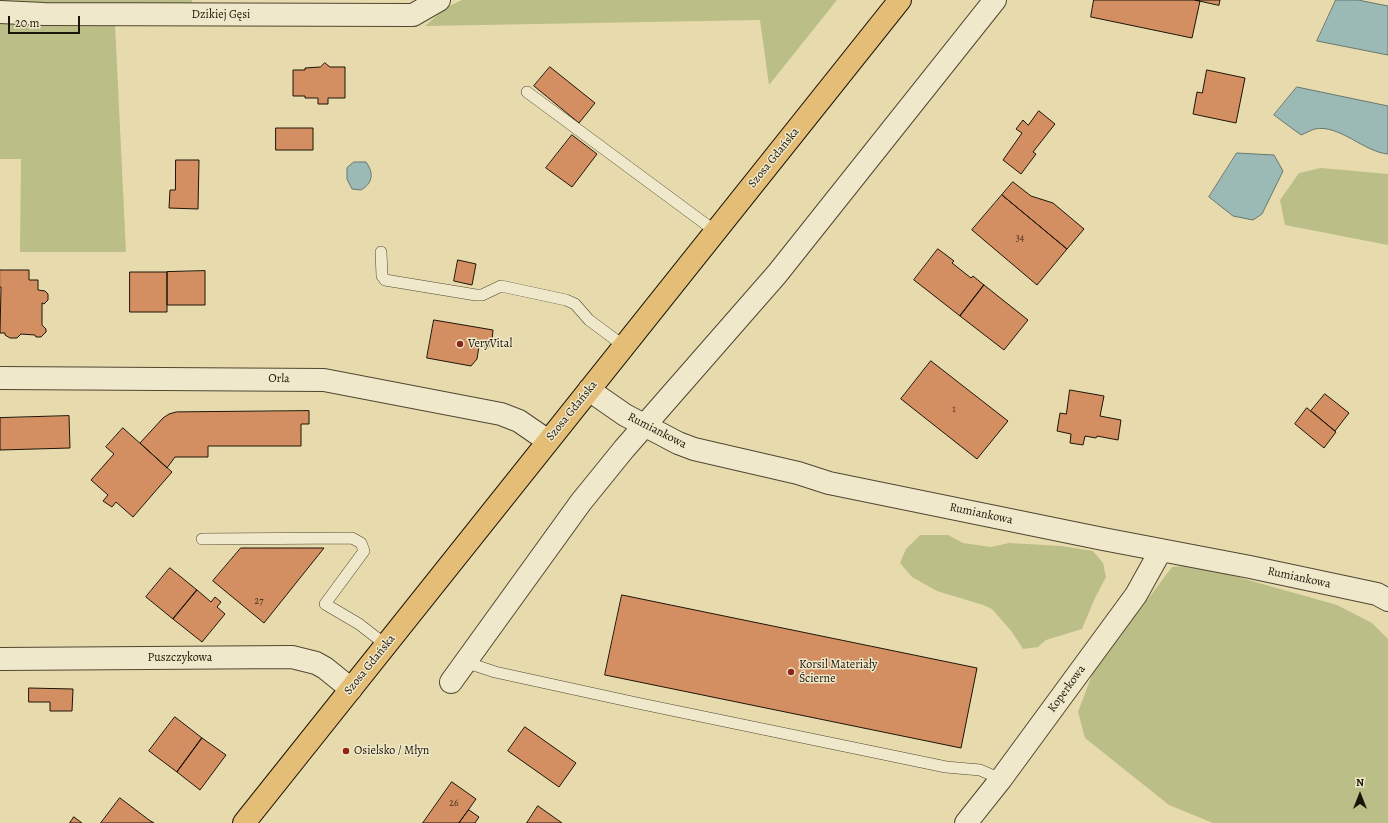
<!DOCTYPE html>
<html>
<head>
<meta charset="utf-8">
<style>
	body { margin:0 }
	#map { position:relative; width:1388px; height:823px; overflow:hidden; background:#e7dbad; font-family:Alegreya,serif }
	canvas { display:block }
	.north { position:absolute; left:1340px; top:775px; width:40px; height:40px; -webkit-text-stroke:3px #efe8ca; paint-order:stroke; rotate:0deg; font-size:11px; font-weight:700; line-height:16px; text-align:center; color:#1d1408 }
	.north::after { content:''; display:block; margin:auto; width:14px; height:18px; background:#1d1408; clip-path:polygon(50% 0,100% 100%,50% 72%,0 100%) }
	.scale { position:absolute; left:8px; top:16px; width:72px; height:18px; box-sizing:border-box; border:2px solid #1d1408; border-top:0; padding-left:5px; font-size:12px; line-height:14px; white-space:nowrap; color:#1d1408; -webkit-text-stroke:3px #efe8ca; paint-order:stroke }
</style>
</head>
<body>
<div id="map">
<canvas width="1388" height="823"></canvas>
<div class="north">N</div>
<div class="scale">20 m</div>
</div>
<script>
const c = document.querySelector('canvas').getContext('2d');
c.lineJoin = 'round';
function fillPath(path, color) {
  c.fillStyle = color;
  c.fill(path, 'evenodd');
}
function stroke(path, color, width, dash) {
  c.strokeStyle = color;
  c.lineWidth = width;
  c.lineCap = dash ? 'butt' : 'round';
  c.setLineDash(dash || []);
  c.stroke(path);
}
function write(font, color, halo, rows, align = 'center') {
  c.font = font + ' Alegreya,serif';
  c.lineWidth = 3;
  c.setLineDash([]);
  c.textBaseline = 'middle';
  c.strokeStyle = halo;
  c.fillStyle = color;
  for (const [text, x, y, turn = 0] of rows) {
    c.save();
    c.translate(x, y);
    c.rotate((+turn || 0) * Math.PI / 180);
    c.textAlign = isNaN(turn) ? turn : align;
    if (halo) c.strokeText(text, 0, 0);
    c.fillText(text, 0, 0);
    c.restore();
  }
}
fillPath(new Path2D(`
	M0,0h192l2,25 -79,-1 11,228h-106l1,-93h-21z
	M462,0h375l-68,85 -9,-65 -335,6 22,-19z
	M1321,168l67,6v71l-103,-20 -5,-25 19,-27z
	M920,535h28l15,8 28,4 18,-4 52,3 32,5 10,12 3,14 -11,21 -13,31 -36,11 -8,7 -15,2 -11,-17 -20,-23 -9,-4 -46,-14 -25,-14 -12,-14 6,-14z
	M1195,565l142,40 35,18 16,16v184h-175l-44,-18 -84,-67 -7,-26 20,-53 44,-52 30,-40z`), '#bbbe86');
const water = new Path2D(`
	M1336,0h22l30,6v49l-71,-14z
	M1297,87l91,19v48c-24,-2 -49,-30 -73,-25 -4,1 -9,4 -14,6l-27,-20z
	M1237,153l37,2 9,16 -21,43 -9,6 -20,-4 -24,-19z
	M354,162h12c8,11 7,21 -5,28l-9,-1 -5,-10v-11z`);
fillPath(water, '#9bb9b5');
stroke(water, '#697770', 1);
const building = new Path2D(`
	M1094,0h101l5,1 -8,37 -101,-21z
	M1195,0h25l-1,5z
	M325,63l5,4h15v31h-17v6h-10v-6h-13v-2h-12v-26h12v-2l15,-1z
	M550,67l45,36 -16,20 -45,-37z
	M1207,70l38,8 -9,45 -43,-9 4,-22 5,1z
	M1039,111l16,13 -22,28 3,2 -15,20 -18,-14 19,-27 -6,-4 7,-9 5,5z
	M276,128h37v22h-37z
	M572,135l25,19 -25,33 -26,-19z
	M176,160h23l-1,49 -29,-1 1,-18h5z
	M1013,182l18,14 22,7 31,26 -17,20 -65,-54z
	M1002,195l65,54 -30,36 -65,-55z
	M938,249l16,12 -2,2 19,15 2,-2 11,9 -24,31 -46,-36z
	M458,260l18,4 -4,21 -18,-4z
	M0,270h29v10h9v10l7,1 3,3v6l-4,4 -2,-1v22l4,4v3l-5,5h-5l-1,-2 -14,-1 -4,4h-7l-5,-3v-2h-5l1,-46h-1z
	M205,271v34h-38v-33z
	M130,272h37v40h-37z
	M984,285l44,35 -24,30 -44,-34z
	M434,320l59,10 -1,11 -4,7 -9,-2 -2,13 -6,7 -44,-8z
	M931,361l77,60 -31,38 -76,-60z
	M1070,390l34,6 -4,20 21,4 -3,20 -21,-4 -1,2 -11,-2 -2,9 -13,-2 1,-9 -14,-3 3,-18 6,1z
	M1325,394l24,19 -14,18 -24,-20z
	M1307,408l29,24 -12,16 -29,-24z
	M309,411v13h-8v22h-93v11h-33l-8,11 -27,-25 23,-25 6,-4 7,-2z
	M69,416l1,32 -70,2v-32z
	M123,428l49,44 -39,45 -17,-15 -4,5 -9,-6 5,-6 -17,-15 23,-26 -8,-7z
	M241,548h83l-60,75 -51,-42z
	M170,568l27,22 -24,29 -27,-22z
	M197,590l14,12 4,-5 6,5 -4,5 8,7 -23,28 -29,-23z
	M622,595l355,73 -16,80 -356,-73z
	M29,688l44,1 -1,22h-22v-9h-21z
	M175,717l27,21 -25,34 -28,-21z
	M525,727l51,36 -17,24 -51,-36z
	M202,738l24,17 -26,35 -23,-18z
	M452,782l24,17 -17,24h-36z
	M120,798l29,22 5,3h-53z
	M538,806l24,17h-35z
	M469,810l10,7 -4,6h-16z
	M74,817l8,6h-12z`);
fillPath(building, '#d38f62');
stroke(building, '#1d1408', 1);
const service = new Path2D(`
	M527,92l188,139
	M381,252l1,24 3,4 91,15h6l19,-9 65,14 9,4 14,16 35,26
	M202,539l150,-1 9,5 3,8 -39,53 34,20 27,21
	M465,662l30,10 142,31 309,64 34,3 21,9`);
const minor = new Path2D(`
	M0,12l44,2 369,1 26,-15
	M0,378l324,2 177,34 18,7 29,20
	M589,390l36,25 53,28 16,6 104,24 31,10 274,56 147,28 127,27 11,6
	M0,659l292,-2 24,6 9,5 26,21
	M451,682l130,-180 43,-53 153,-175 218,-274
	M966,823l35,-44 135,-184 25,-45`);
const primary = new Path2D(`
	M244,823l656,-823`);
stroke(service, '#504631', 12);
stroke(minor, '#504631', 24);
stroke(primary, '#1d1408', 24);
stroke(service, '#efe8ca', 11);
stroke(minor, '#efe8ca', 22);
stroke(primary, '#e4be76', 22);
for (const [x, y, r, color] of [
	[460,344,4,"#8f2418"],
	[791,672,4,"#8f2418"],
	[346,751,4,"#8f2418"]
]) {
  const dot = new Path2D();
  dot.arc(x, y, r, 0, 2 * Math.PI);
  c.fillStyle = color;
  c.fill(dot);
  stroke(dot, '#efe8ca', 1.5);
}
write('10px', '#4a331e', null, [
	["34",1020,239],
	["1",954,410],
	["27",259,602],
	["26",454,804]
]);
write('12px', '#1d1408', '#efe8ca', [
	["Dzikiej Gęsi",221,15],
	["Szosa Gdańska",774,158,-51],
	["Orla",279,379,1],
	["Szosa Gdańska",572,411,-51],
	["Rumiankowa",657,431,27],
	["Rumiankowa",981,514,12],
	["Rumiankowa",1299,578,12],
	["Puszczykowa",180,658],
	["Szosa Gdańska",370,665,-51],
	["Koperkowa",1067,689,-54]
]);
write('12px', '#1d1408', '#efe8ca', [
	["VeryVital",468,344],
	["Korsil Materiały",799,665],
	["Ścierne",799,679],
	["Osielsko / Młyn",354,751]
], 'left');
</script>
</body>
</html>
